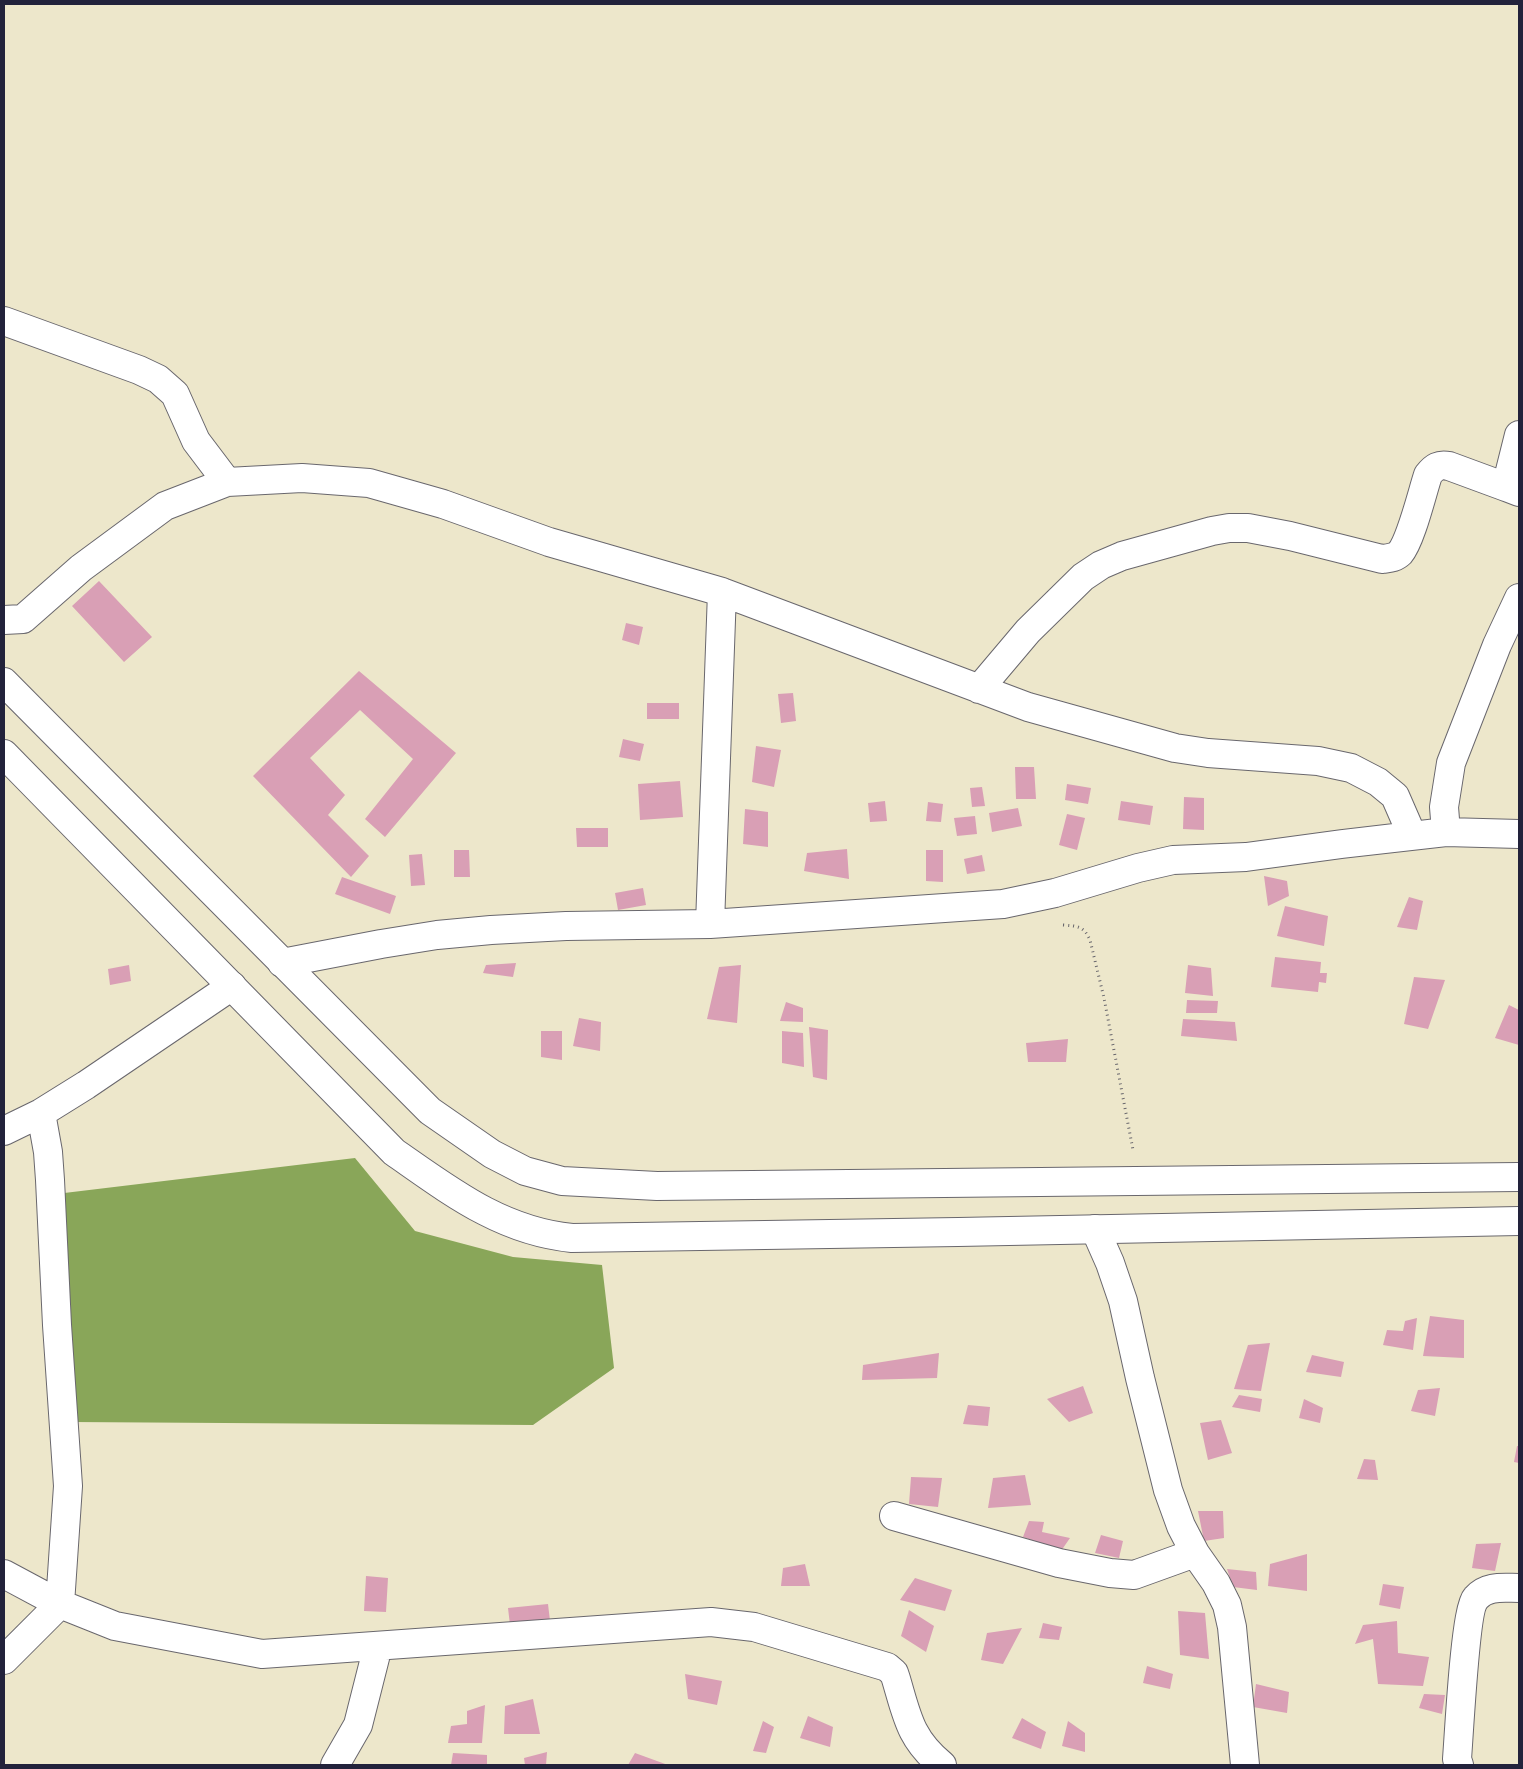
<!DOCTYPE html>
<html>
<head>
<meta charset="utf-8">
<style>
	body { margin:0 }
	#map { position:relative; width:1523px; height:1769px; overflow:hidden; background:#ede7cb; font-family:Caveat,sans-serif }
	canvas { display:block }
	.frame { position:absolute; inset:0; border:5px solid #22223b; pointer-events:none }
</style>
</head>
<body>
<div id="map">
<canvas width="1523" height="1769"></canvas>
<div class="frame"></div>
</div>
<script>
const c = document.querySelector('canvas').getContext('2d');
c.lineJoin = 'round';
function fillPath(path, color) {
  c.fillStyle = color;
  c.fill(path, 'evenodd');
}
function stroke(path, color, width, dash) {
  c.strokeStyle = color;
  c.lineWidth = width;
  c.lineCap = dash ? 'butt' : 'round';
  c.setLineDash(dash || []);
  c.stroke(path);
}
fillPath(new Path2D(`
	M355,1158l60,73 98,26 89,8 12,103 -81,57 -462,-3 -15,-228z`), '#89a659');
fillPath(new Path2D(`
	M99,581l53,56 -28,25 -52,-56z
	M626,623l17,4 -4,18 -17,-5z
	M359,671l97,82 -71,84 -20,-18 48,-60 -53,-49 -50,48 35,37 -17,20 41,41 -18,21 -98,-101z
	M793,693l3,28 -15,2 -3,-29z
	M647,703h32v16h-32z
	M623,739l21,5 -4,17 -21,-4z
	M756,746l25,4 -7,37 -22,-5z
	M1015,767h19l2,32h-20z
	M680,781l3,36 -43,3 -2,-36z
	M1067,784l24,4 -3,16 -23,-4z
	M982,787l3,19 -13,1 -2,-19z
	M1184,797l20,1v32l-21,-1z
	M885,801l2,20 -17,1 -2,-19z
	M1121,801l32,5 -3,19 -32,-5z
	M928,802l15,2 -2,18 -15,-1z
	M1018,808l4,18 -30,6 -3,-19z
	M745,809l23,3v35l-25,-3z
	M1067,814l18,4 -8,32 -18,-5z
	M975,816l2,18 -20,2 -3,-18z
	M576,828h32v19h-31z
	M847,849l2,30 -45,-8 3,-18z
	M454,850h15l1,27h-16z
	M926,850h17v32l-17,-1z
	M422,854l3,31 -14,1 -2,-31z
	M982,855l3,16 -18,3 -3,-15z
	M1264,876l23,5 2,15 -21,10z
	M342,877l54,19 -6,18 -55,-20z
	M643,888l3,17 -28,5 -3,-17z
	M1409,897l14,4 -6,29 -20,-3z
	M1285,906l43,10 -4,30 -47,-10z
	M1275,957l46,5 -1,11h7l-1,10 -7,-1 -1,10 -47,-5z
	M516,963l-3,14 -30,-4 3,-8z
	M129,965l2,16 -21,4 -2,-16z
	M741,965l-4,58 -30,-4 12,-52z
	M1188,965l23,3 2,28 -28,-3z
	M1414,977l31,3 -17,49 -24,-5z
	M1187,1000l31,1 -1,12h-31z
	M786,1002l17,6v14l-23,-1z
	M1509,1005l10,5v35l-24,-7z
	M579,1018l22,4 -1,29 -27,-5z
	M1183,1019l52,3 2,19 -56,-5z
	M809,1027l19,3 -1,50 -14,-3z
	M541,1031h21v29l-21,-3z
	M782,1031l21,2 1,34 -22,-4z
	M1068,1039l-2,23h-38l-2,-19z
	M1430,1316l34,4v38l-41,-2z
	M1417,1318l-4,32 -30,-5 4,-15 16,1 2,-10z
	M1270,1343l-9,48 -27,-2 14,-44z
	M939,1353l-2,25 -75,2 1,-15z
	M1312,1355l32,7 -3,15 -35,-5z
	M1083,1386l10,27 -24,9 -22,-23z
	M1440,1388l-5,28 -24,-5 7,-21z
	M1239,1395l23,4 -2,13 -28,-5z
	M1304,1399l19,9 -3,15 -21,-5z
	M968,1405l22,2 -2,19 -25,-2z
	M1221,1420l11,33 -24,7 -8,-37z
	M1517,1446h2v17l-5,-1z
	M1364,1459l11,1 3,20 -21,-1z
	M1025,1475l6,30 -43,3 5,-30z
	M911,1477l31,1 -4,29 -29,-3z
	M1198,1511h25l1,27 -20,3z
	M1029,1521l15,1 -2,10 28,6 -9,13 -38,-14z
	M1101,1535l22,6 -4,17 -24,-5z
	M1501,1543l-6,28 -23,-3 4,-24z
	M1307,1554v37l-39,-5 2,-22z
	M805,1564l5,22h-29l2,-18z
	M1227,1569l29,3 1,18 -24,-3z
	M366,1576l22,2 -2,34 -22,-1z
	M915,1578l37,12 -7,21 -45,-11z
	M1383,1584l21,3 -4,22 -21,-4z
	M548,1604l2,17 -40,4 -2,-17z
	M909,1610l25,16 -8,26 -25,-16z
	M1178,1611l27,2 4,46 -29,-4z
	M1397,1621l1,32 31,4 -6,29 -45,-2 -5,-45 -18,5 8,-19z
	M1043,1623l19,4 -3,13 -20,-2z
	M1022,1628l-19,36 -22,-4 6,-27z
	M1147,1666l26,8 -3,15 -27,-6z
	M685,1674l37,7 -5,24 -29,-6z
	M1256,1684l33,8 -2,21 -34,-6z
	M1424,1694l21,1 -3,19 -23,-6z
	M533,1699l7,35h-36l1,-28z
	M485,1705l-3,38h-34l3,-17 16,-2v-13z
	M808,1716l25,11 -3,20 -30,-9z
	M1022,1718l24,14 -5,17 -29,-11z
	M763,1721l11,6 -8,26 -13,-2z
	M1068,1721l17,12v19l-23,-6z
	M547,1752l-1,13h-21l-1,-7z
	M453,1753l34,2v10h-36z
	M635,1753l33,12h-40z`), '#d99fb5');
const street = new Path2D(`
	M4,321l135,49 19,9 17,15 21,47 31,41 75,-4 67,5 74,21 106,38 173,50 306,115 147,41 33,5 110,8 33,7 27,14 17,14 17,39
	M1519,435l-13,52 13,5
	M4,620l19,-1 58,-51 84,-62 62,-24
	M979,689l49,-58 55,-54 18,-12 21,-9 90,-25 17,-3h19l42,8 92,23c6,-1 13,-1 18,-6 11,-13 22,-60 28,-78 6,-8 11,-11 21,-9l57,21
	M1446,832l-2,-25 7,-44 46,-118 22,-47
	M710,924l12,-332
	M282,963l99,-19 56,-9 54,-5 75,-4 144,-2 293,-20 52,-11 83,-25 35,-8 73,-3 96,-13 104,-12 73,2
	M4,1131l37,-18 45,-28 146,-99
	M1095,1229l15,34 13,38 17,77 28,112 13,36 14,27 21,30 11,22 5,22 13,138
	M894,1516l165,47 51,10 24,2 61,-22
	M4,1574l56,30 55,22 147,28 449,-32 43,5 133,40 7,6 2,6c11,37 14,60 46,86
	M4,1660l56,-56 8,-118 -11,-161 -7,-145 -2,-28 -7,-39
	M335,1765l23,-40 20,-79
	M1459,1765l-2,-6c2,-24 8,-149 19,-161 11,-13 28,-10 43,-10`);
const secondary = new Path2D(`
	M4,682l426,429 62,43 33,17 37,10 95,5 862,-9
	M4,754l390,398c56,39 107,79 178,86l386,-6 561,-11`);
stroke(street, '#69676d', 30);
stroke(secondary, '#69676d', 30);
stroke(new Path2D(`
	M1063,925c14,1 21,1 27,15l14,58 29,152`), '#69676d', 3, [1, 4]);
stroke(street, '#fff', 28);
stroke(secondary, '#fff', 28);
</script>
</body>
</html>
